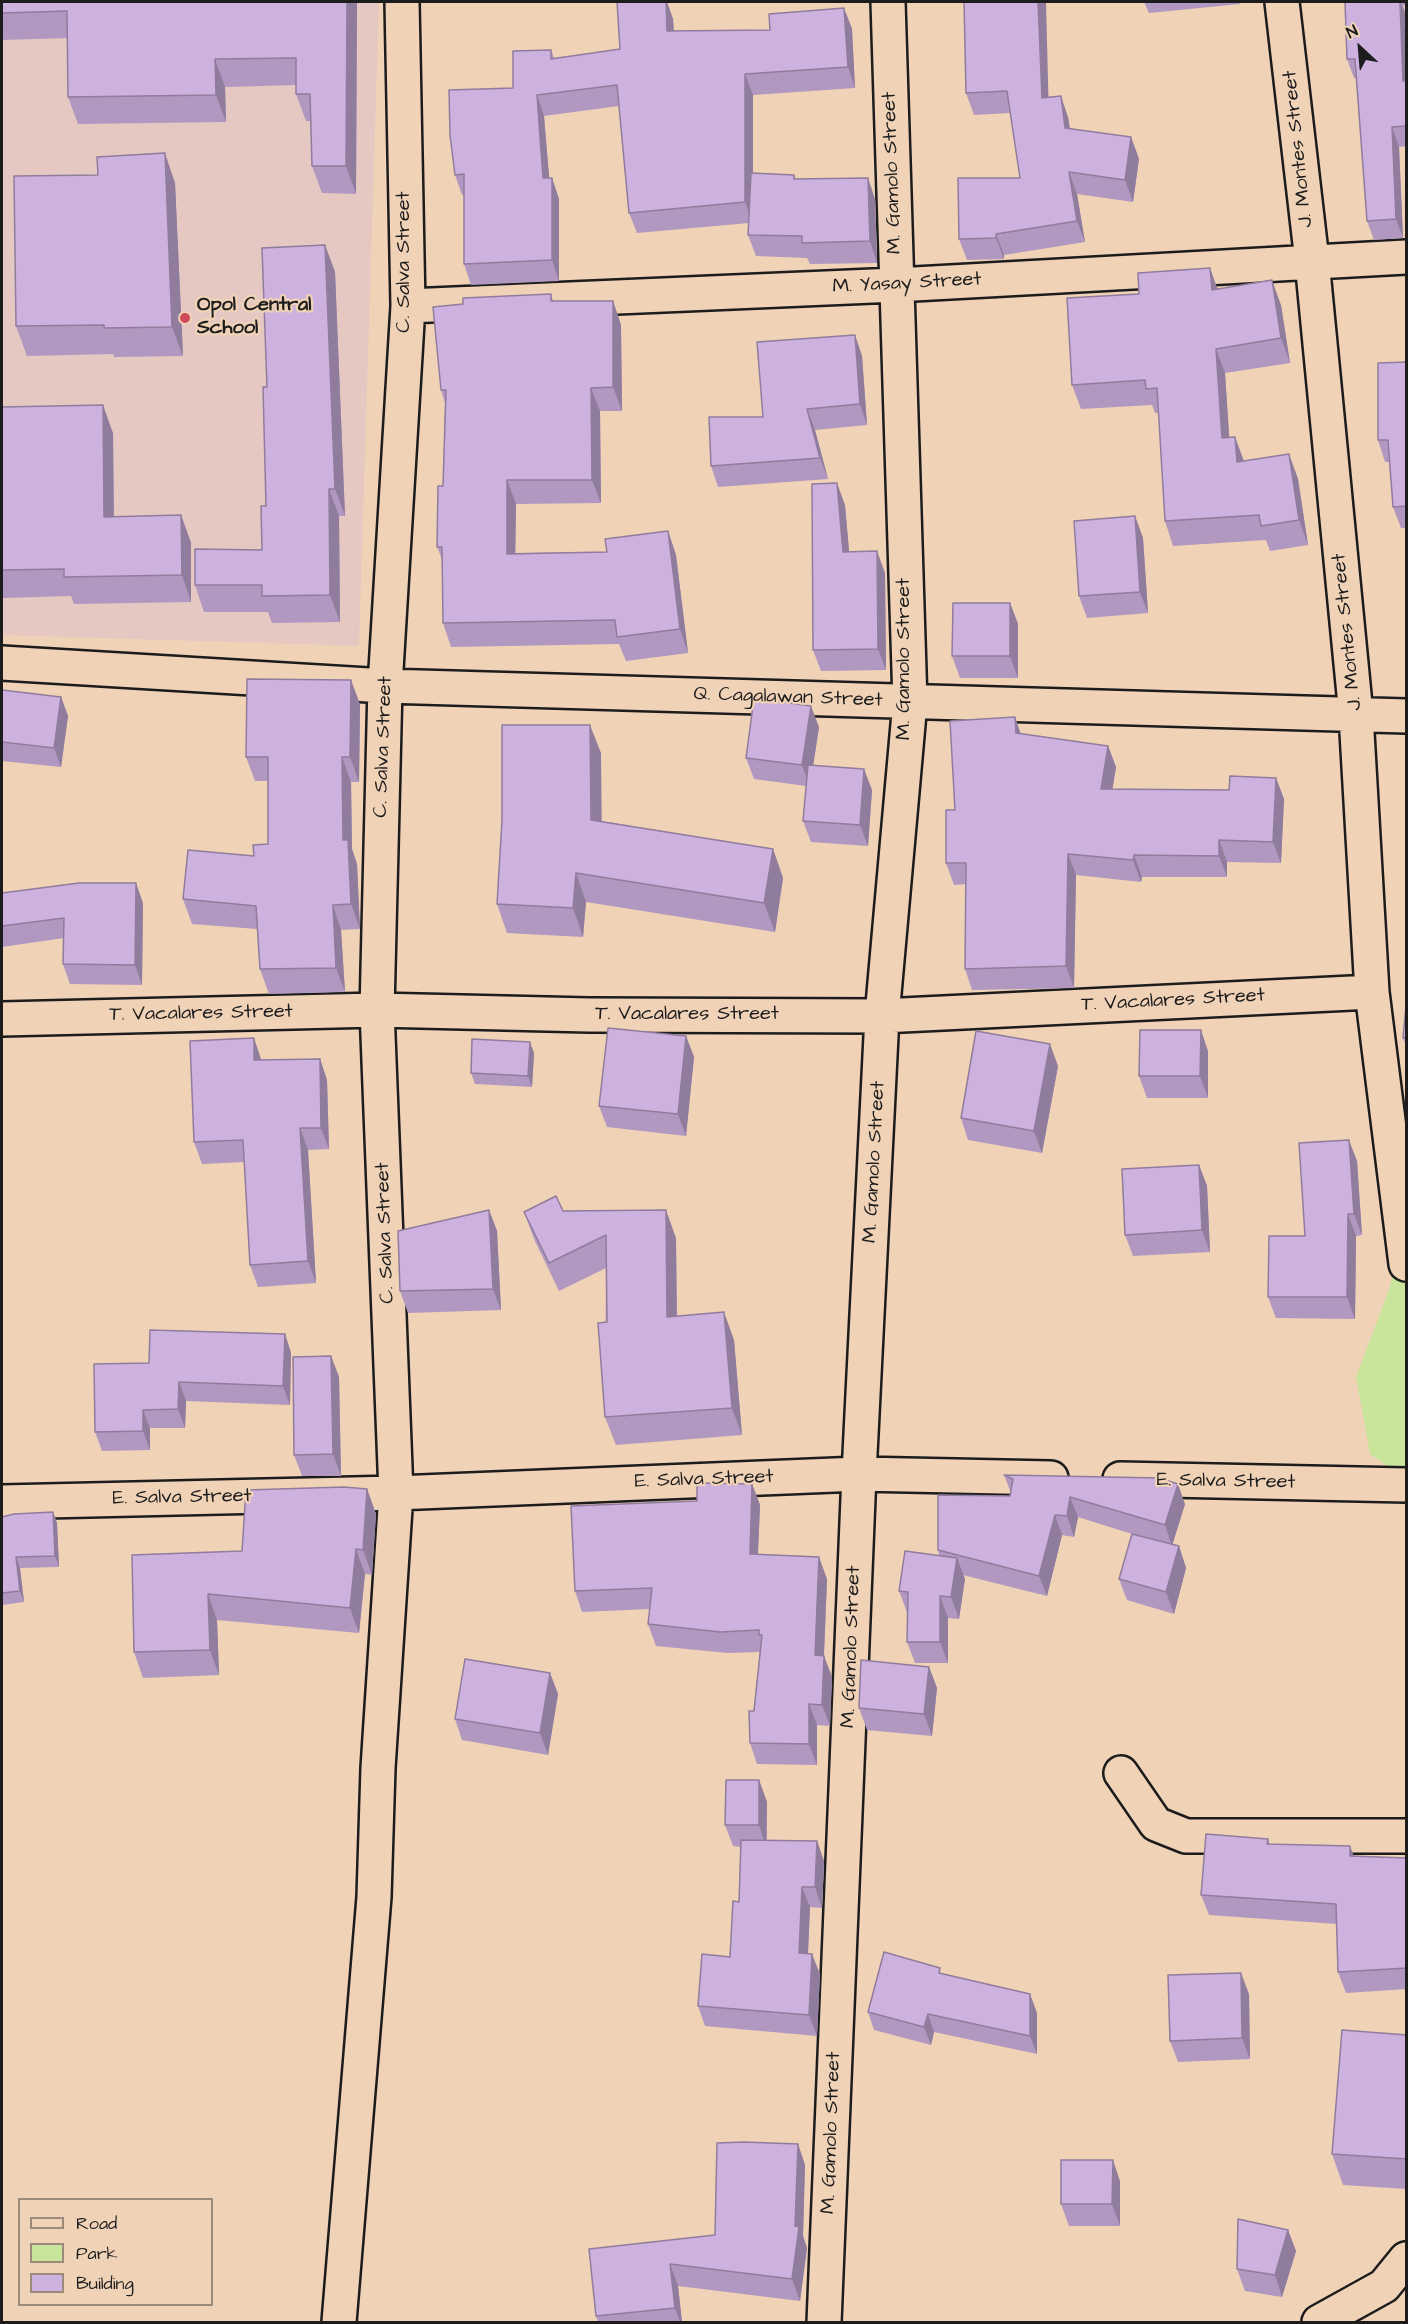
<!DOCTYPE html>
<html>
<head>
<meta charset="utf-8">
<style>
	body { margin:0 }
	#map { position:relative; width:1408px; height:2324px; overflow:hidden; background:#f0d2b7; font-family:"Architects Daughter",sans-serif }
	canvas { display:block }
	.frame { position:absolute; inset:0; border:3px solid #1c1c1c; pointer-events:none }
	.legend { position:absolute; left:18px; top:2198px; width:195px; height:108px; box-sizing:border-box; background:#f0d2b7; border:2px solid #9b8979; margin:0; padding:8px 10px; list-style:none; font-size:18px; color:#1c1c1c }
	.legend li { display:flex; align-items:center; gap:12px; height:30px }
	.legend b { width:30px; border:2px solid #9b8979 }
	.north { position:absolute; left:1330px; top:18px; width:60px; height:60px; -webkit-text-stroke:4px #f0d2b7; paint-order:stroke; rotate:334deg; font-size:16px; font-weight:700; line-height:24px; text-align:center; color:#1c1c1c }
	.north::after { content:''; display:block; margin:auto; width:21px; height:27px; background:#1c1c1c; clip-path:polygon(50% 0,100% 100%,50% 72%,0 100%) }
</style>
</head>
<body>
<div id="map">
<canvas width="1408" height="2324"></canvas>
<div class="frame"></div>
<ul class="legend">
<li><b style="height:8px;background:#f0d2b7"></b>Road</li>
<li><b style="height:16px;background:#c9e59c"></b>Park</li>
<li><b style="height:16px;background:#cdb1df"></b>Building</li>
</ul>
<div class="north">N</div>
</div>
<script>
const c = document.querySelector('canvas').getContext('2d');
c.lineJoin = 'round';
function fillPath(path, color) {
  c.fillStyle = color;
  c.fill(path, 'evenodd');
}
function stroke(path, color, width, dash) {
  c.strokeStyle = color;
  c.lineWidth = width;
  c.lineCap = dash ? 'butt' : 'round';
  c.setLineDash(dash || []);
  c.stroke(path);
}
function write(font, color, halo, rows, align = 'center') {
  c.font = font + ' "Architects Daughter",sans-serif';
  c.lineWidth = 4.5;
  c.setLineDash([]);
  c.textBaseline = 'middle';
  c.strokeStyle = halo;
  c.fillStyle = color;
  for (const [text, x, y, turn = 0] of rows) {
    c.save();
    c.translate(x, y);
    c.rotate((+turn || 0) * Math.PI / 180);
    c.textAlign = isNaN(turn) ? turn : align;
    if (halo) c.strokeText(text, 0, 0);
    c.fillText(text, 0, 0);
    c.restore();
  }
}
fillPath(new Path2D(`
	M2,2h377l-20,644 -357,-11z`), '#e6c8c3');
fillPath(new Path2D(`
	M1406,1223v249l-11,-1 -25,-17 -14,-77 33,-87z`), '#c9e59c');
const minor = new Path2D(`
	M1282,2l30,259 44,454 16,277 34,272
	M408,306l488,-21 510,-28
	M2,663l383,23 1021,30
	M2,1019l375,-9 212,5 293,1 490,-24
	M1120,1479l286,6
	M2,1502l394,-9 463,-19 192,4
	M1121,1773l35,51 30,12h220
	M339,2322l35,-425 4,-129 18,-275 -19,-483 8,-324 23,-380 -6,-304
	M824,2322l35,-848 23,-458 28,-314 -22,-700
	M1319,2322l65,-36 22,-27`);
stroke(minor, '#1c1c1c', 38);
stroke(minor, '#f0d2b7', 33);
fillPath(new Path2D(`
	M2,2h355l-1,192 -34,-1 -10,-27 -1,-45h-5l-10,-27v-9l-71,2 1,35 -148,2 -10,-27v-59l-66,2z
	M626,2h41l6,17 1,12 96,-1 74,-22 8,21 3,59 -102,7v78l41,2 2,4 79,20 2,64 -67,1 -3,-6 -51,-2 -8,-21 1,-12 -112,10 -8,-20 -10,-107 -75,10 5,62h3l7,21v82l-88,4 -7,-21v-69h-2l-7,-20 58,-87 38,-38 3,8 66,-9z
	M964,2l85,95 19,20 2,12 61,8 8,22 -6,43 -56,-8 8,48 -81,13v4l-37,1 -8,-21 61,-61 -10,-65 -36,2 -8,-22z
	M1144,2h95l1,2 -91,9z
	M1345,2h62v3l-4,1 4,10v130l-8,1 4,91 -29,2 -7,-19 -11,-143h-2l-7,-19z
	M175,183l8,173 -69,1 -1,-3 -86,2 -11,-30z
	M325,245l10,27 10,244h-6l1,106 -68,1 -4,-11h-64l-9,-27 67,-35 4,-44 1,-119z
	M1218,289l63,16 9,58 -65,10 4,65 6,-1 9,24 45,-7 9,25 10,66 -38,6 -4,-11 -93,6 -8,-25 -6,-108h-4l-3,-8 -71,4 -9,-24z
	M551,294l2,7h60l8,24 1,86h-22l1,92 -85,1 -1,49 92,-1 61,-21 8,24 12,98 -62,8 -7,-17 -168,3 -8,-24 -1,-64 -5,-12 6,-61 2,-83 -4,-13z
	M855,335l7,21 5,69 -52,5 13,49 -110,8 -7,-21 52,-49z
	M1407,362v166h-6l-8,-21 -4,-45h-4l-7,-22z
	M2,407l111,26 1,84 67,-2 10,28v59l-117,2 -3,-8 -69,2z
	M845,505l4,46 36,22 1,97 -65,1 -8,-21z
	M1135,516l8,22 5,75 -61,5 -8,-22z
	M1010,603l8,21v54h-58l-8,-22z
	M2,690l59,7 7,19 -7,51 -59,-6z
	M360,704l-1,78h-8l1,67 5,15 3,65 -19,1 4,62 -76,2 -9,-25 -3,-40 -65,-5 -9,-25 71,-43 14,-12v-63h-13l-9,-24z
	M1015,717l6,17 87,12 8,21 -4,23h117l47,-12 8,21 -3,64 -54,-1v15h-85l-1,5 -65,-7 -2,113 -102,2 -7,-21 1,-85 -12,1 -8,-22z
	M819,727l-6,38 59,25 -4,56 -57,-4 -8,-21 3,-35 -52,-7 -8,-21z
	M601,753v68l172,28 10,29 -8,54 -189,-30 -3,35 -76,-4 -10,-29z
	M2,893l141,10 -1,82 -72,-1 -7,-20 1,-26 -62,9z
	M1407,995v53l-4,-10z
	M686,1036l8,21 -8,79 -79,-9 -8,-21z
	M1208,1051v47h-61l-8,-22z
	M534,1053l-2,34 -57,-3 -4,-11z
	M320,1059l7,21 2,69 -21,1 8,133 -58,4 -8,-22 -6,-103 -42,2 -8,-22 67,-82z
	M1058,1066l-16,87 -74,-13 -7,-22z
	M1357,1161l5,74 -6,1 -1,83 -79,-1 -8,-21 37,-61z
	M1199,1165l8,21 3,66 -77,4 -8,-21z
	M489,1210l8,21 4,79 -93,3 -8,-22z
	M563,1211l113,27 1,78 57,24 8,95 -126,10 -11,-28 1,-149 -47,23 -25,-52 -10,-27z
	M285,1334l6,19 -1,52 -104,-4 -1,27h-35v22l-48,1 -7,-19 54,-69z
	M331,1356l8,21 2,99h-39l-8,-21z
	M1004,1475l181,29 -13,41 7,1 7,22 -12,46 -47,-14 -8,-21 13,-45 -54,-17 -4,20 -12,-2 -15,61 -84,-21 2,4 -6,40 -11,-1v45h-33l-8,-21 1,-30h-1l-8,-21 40,-36 -1,-5 72,-54 1,-3z
	M752,1484l8,21 -2,49 69,25 -3,77 8,21 -2,49 -13,-1v40l-60,-1 -7,-21 10,-91 -32,1 -72,-7 -8,-22 2,-15 -68,3 -7,-21 122,-90z
	M367,1489l9,25 -4,61 -7,-1 -6,59 -142,-13 2,55 -76,3 -9,-26 108,-101z
	M53,1512l4,11 2,44 -39,1 4,34 -22,3v-88z
	M929,1667l8,21 -5,48 -65,-6 -8,-22z
	M550,1673l8,21 -10,61 -86,-15 -7,-21z
	M759,1780l8,22v39h50l7,20 -2,47 -12,-1 -2,47 12,20 -3,62 -112,-10 -7,-20 32,-49 9,-55 2,-55 -8,-1 -8,-21z
	M1268,1839l2,5 84,12 53,2v131l-61,4 -8,-21 -1,-48 -128,-9 -8,-20z
	M943,1974l94,39v41l-103,-22 -3,13 -57,-15 -6,-18z
	M1249,1994l1,65 -72,3 -8,-21z
	M1407,2035v154l-64,-4 -11,-31z
	M798,2144l7,21 -2,71 4,12 -7,53 -122,-15 4,36h-84l-2,-6 -7,-67 126,-14z
	M1120,2181v45h-51l-8,-22z
	M1288,2230l8,21 -14,46 -37,-6 -8,-22z`), '#b098c0');
fillPath(new Path2D(`
	M347,2h10l-1,192 -10,-28z
	M666,2h1l6,17 2,33 -8,-21z
	M1038,2h8l3,118 -7,-22z
	M1400,2l7,14v75l-4,-10z
	M844,8l8,21 3,59 -7,-21z
	M215,59l10,28 1,35 -10,-27z
	M745,74l8,21v127l-8,-20z
	M537,95l7,21 7,83 -8,-21z
	M1061,96l7,21 5,33 -8,-22z
	M1392,127l7,20 4,91 -7,-19z
	M1131,137l8,22 -6,43 -8,-22z
	M165,153l10,30 8,173 -11,-29z
	M1069,172l8,22 8,48 -8,-21z
	M552,178l7,21v82l-7,-21z
	M868,178l7,21 2,64 -7,-22z
	M996,234l8,21v4l-8,-21z
	M325,245l10,27 10,244 -10,-27z
	M1210,268l9,25 -7,-3z
	M1272,280l9,25 9,58 -9,-25z
	M613,301l8,24 1,86 -9,-24z
	M855,335l7,21 5,69 -7,-21z
	M1216,349l9,24 6,90 -9,-25z
	M591,388l9,23 1,92 -9,-23z
	M103,405l10,28 1,111 -10,-27z
	M807,409l8,21 13,49 -8,-21z
	M1235,437l9,25h-7z
	M1289,454l9,25 10,66 -9,-25z
	M507,480l9,24 -1,73 -8,-23z
	M837,483l8,22 6,68 -8,-21z
	M329,489l10,27 1,106 -10,-27z
	M181,515l10,28v59l-9,-27z
	M1135,516l8,22 5,75 -8,-21z
	M668,531l8,24 12,98 -8,-24z
	M877,551l8,22 1,97 -8,-21z
	M1010,603l8,21v54l-8,-22z
	M351,680l9,24 -1,78 -9,-25z
	M61,697l7,19 -7,51 -7,-19z
	M811,706l8,21 -9,60 -8,-22z
	M1015,717l7,22 -6,-6z
	M590,725l11,28 1,96 -11,-29z
	M1108,746l8,21 -7,44 -8,-22z
	M342,757l9,25 1,67 5,15 3,65 -9,-25 -8,-64z
	M864,769l8,21 -4,56 -8,-21z
	M1276,778l8,21 -3,64 -8,-21z
	M1219,840l8,22v15l-8,-21z
	M773,849l10,29 -8,54 -11,-29z
	M1068,854l8,21 -2,113 -8,-22z
	M1134,855l8,22 -1,5 -8,-22z
	M576,873l10,29 -3,35 -10,-29z
	M136,883l7,20 -1,82 -7,-20z
	M333,905l8,25 4,62 -9,-24z
	M1201,1030l7,21v47l-8,-22z
	M686,1036l8,21 -8,79 -8,-22z
	M254,1038l7,21 1,22 -8,-21z
	M530,1042l4,11 -2,34 -4,-11z
	M1050,1044l8,22 -16,87 -8,-22z
	M320,1059l7,21 2,69 -8,-21z
	M300,1128l8,22 8,133 -8,-22z
	M1349,1140l8,21 5,74 -8,-21z
	M1199,1165l8,21 3,66 -8,-22z
	M489,1210l8,21 4,79 -8,-21z
	M666,1210l10,28 1,107 -10,-28z
	M1348,1214l8,22 -1,83 -8,-22z
	M724,1312l10,28 8,95 -10,-27z
	M285,1334l6,19 -1,52 -7,-19z
	M331,1356l8,21 2,99 -8,-22z
	M179,1382l7,19 -1,27 -7,-19z
	M143,1410l7,18v22l-7,-19z
	M752,1484l8,21 -3,70 -7,-21z
	M1178,1484l7,20 -13,42 -7,-21z
	M367,1489l9,25 -4,61 -9,-25z
	M1070,1497l8,20 -4,20 -7,-21z
	M53,1512l4,11 2,44 -4,-11z
	M1055,1515l7,20 -15,61 -8,-20z
	M1179,1546l7,22 -12,46 -8,-22z
	M356,1549l9,25 -6,59 -9,-25z
	M16,1557l4,11 4,34 -4,-11z
	M819,1557l8,22 -4,98 -8,-22z
	M957,1558l8,21 -6,40 -8,-22z
	M208,1594l9,26 2,55 -9,-25z
	M940,1596l8,22v45l-8,-21z
	M824,1656l8,21 -2,49 -8,-21z
	M929,1667l8,21 -5,48 -8,-22z
	M550,1673l8,21 -10,61 -8,-22z
	M809,1704l8,21v40l-8,-21z
	M759,1780l8,22 -1,45 -7,-22z
	M817,1841l7,20 -2,47 -7,-21z
	M1350,1846l8,21 -8,-11z
	M802,1887l8,20 -3,67 -8,-21z
	M812,1954l8,20 -3,62 -8,-21z
	M1241,1973l8,21 1,65 -8,-21z
	M1030,1994l7,19v41l-7,-18z
	M928,2014l6,18 -3,13 -7,-18z
	M798,2144l7,21 -2,71 4,12 -7,53 -8,-22z
	M1113,2160l7,21v45l-8,-22z
	M1288,2230l8,21 -14,46 -7,-22z
	M670,2264l8,22 4,36h-2l-5,-14z`), '#907c9c');
const building = new Path2D(`
	M2,2h345l-1,164h-34l-2,-72h-14v-36l-81,1 1,36 -148,2 -1,-86 -65,2z
	M617,2h49l1,29 103,-1 -1,-16 75,-6 4,59 -103,7v128l-116,11 -12,-128 -80,10 6,83h9v82l-88,4v-90l-9,1 -5,-40 -1,-45 64,-2v-37l38,-1v9l69,-10z
	M964,2h74l4,96 19,-2 4,32 66,9 -6,43 -56,-8 8,49 -81,13v4l-37,1 -1,-61h62l-13,-87 -41,2z
	M1345,2h55l3,79h4v45l-15,1 4,92 -29,2 -12,-162h-8z
	M165,153l7,174 -68,1v-3l-88,1 -2,-150 84,-1 -1,-18z
	M751,173l43,2v4l74,-1 2,63 -68,2v-7l-54,-1z
	M325,245l10,244h-6l1,106 -68,1v-11h-67v-36l67,1 -1,-44h5l-3,-119h4l-5,-139z
	M1210,268l2,22 60,-10 9,58 -65,11 6,89 13,-1 2,25 52,-8 10,66 -38,6 -2,-11 -94,6 -8,-133 -11,1 -1,-9 -73,5 -5,-87 72,-4 -1,-21z
	M551,294v7h62v86l-22,1 1,92h-85v74l100,-2 -2,-13 63,-8 12,98 -63,8 -2,-17 -172,3 -1,-76h-5l1,-61h5l3,-96h-5l-8,-83 30,-3v-6z
	M855,335l5,69 -53,5 13,49 -109,8 -2,-49h54l-6,-75z
	M1407,362v144l-14,1 -5,-67h-10v-77z
	M103,405l1,112 77,-2 1,60 -118,2v-8l-62,1v-163z
	M837,483l6,69 34,-1 1,98 -65,1 -1,-166z
	M1135,516l5,76 -61,4 -5,-75z
	M953,603h57v53h-58z
	M247,679l104,1 -1,77h-8l1,83h5l3,64 -18,1 3,63 -76,1 -4,-63 -73,-7 5,-49 66,6 -1,-11 15,-1v-87h-22z
	M2,690l59,7 -7,51 -52,-6z
	M754,698l57,8 -9,59 -56,-7z
	M1015,717l1,16 92,13 -7,43 128,1 1,-14 46,2 -3,64 -54,-2v16l-85,-1 -1,5 -65,-6 -2,112 -101,3 1,-106h-20v-53h9l-5,-89z
	M502,725h88l1,95 182,29 -9,54 -188,-30 -3,35 -76,-4 5,-84z
	M808,765l56,4 -4,56 -57,-4z
	M79,883h57l-1,82 -72,-1 1,-46 -62,8v-33z
	M1407,995v43h-4z
	M608,1028l78,8 -8,78 -79,-8z
	M1140,1030h61l-1,46h-61z
	M976,1031l74,13 -16,87 -73,-13z
	M254,1038v22l66,-1 1,69h-21l8,133 -58,4 -7,-125 -49,2 -4,-101z
	M472,1039l58,3 -2,34 -57,-3z
	M1349,1140l5,74h-6l-1,83h-79l1,-61h36l-6,-93z
	M1199,1165l3,65 -77,5 -3,-66z
	M556,1196l7,15 103,-1 1,107 57,-5 8,96 -127,9 -7,-94 9,-1 -1,-87 -57,28 -25,-51z
	M489,1210l4,79 -93,2 -2,-60z
	M150,1330l135,4 -2,52 -104,-4 -1,27 -35,1v21l-48,1 -1,-68 55,-1z
	M331,1356l2,98 -39,1 -1,-98z
	M1004,1475l155,3 19,6 -13,41 -95,-28 -3,19 -12,-1 -16,61 -101,-26v-55l72,1 3,-17z
	M697,1483l55,1 -2,70 69,3 -4,98 9,1 -2,49 -13,-1v40l-59,-1 -1,-32h5l8,-76h-3v-5l-39,2 -72,-8 4,-36 -77,3 -4,-85 126,-5z
	M344,1487l23,2 -4,61 -7,-1 -6,59 -142,-14 2,56 -76,2 -2,-97 110,-4 4,-61z
	M53,1512l2,44 -39,1 4,34 -18,2v-76l12,-3z
	M1132,1534l47,12 -13,46 -47,-13z
	M905,1551l52,7 -6,39 -11,-1v46h-33l1,-50 -9,-1z
	M465,1659l85,14 -10,60 -85,-14z
	M861,1660l68,7 -5,47 -65,-6z
	M726,1780h33v45h-34z
	M1206,1834l62,5 -1,5 83,2v10l57,2v110l-69,4 -2,-68 -135,-9z
	M741,1840l76,1 -2,46h-13l-3,66 13,1 -3,61 -111,-9 4,-52 28,3 3,-56 6,1z
	M884,1952l56,16 -1,5 91,21v42l-102,-22 -4,13 -56,-15z
	M1241,1973l1,65 -72,3 -2,-66z
	M1342,2030l65,5v124l-75,-5z
	M744,2142l54,2 -3,82 4,1 -7,52 -122,-15 5,44 -79,8 -7,-67 126,-14 2,-92z
	M1061,2160h52l-1,44h-51z
	M1238,2219l50,11 -13,45 -38,-6z`);
fillPath(building, '#cdb1df');
stroke(building, '#907c9c', 1.5);
for (const [x, y, r, color] of [
	[185,318,6,"#d1495b"]
]) {
  const dot = new Path2D();
  dot.arc(x, y, r, 0, 2 * Math.PI);
  c.fillStyle = color;
  c.fill(dot);
  stroke(dot, '#f0d2b7', 2);
}
write('20px', '#1c1c1c', '#f0d2b7', [
	["J. Montes Street",1299,149,-96],
	["M. Gamolo Street",893,173,-92],
	["C. Salva Street",405,262,-90],
	["M. Yasay Street",907,284,-3],
	["J. Montes Street",1348,632,-96],
	["M. Gamolo Street",905,659,-90],
	["Q. Cagalawan Street",788,698,2],
	["C. Salva Street",384,747,-88],
	["T. Vacalares Street",1173,1001,-3],
	["T. Vacalares Street",201,1014,-1],
	["T. Vacalares Street",687,1015],
	["M. Gamolo Street",875,1162,-87],
	["C. Salva Street",386,1233,-92],
	["E. Salva Street",704,1480,-2],
	["E. Salva Street",1226,1482,1],
	["E. Salva Street",182,1498,-1],
	["M. Gamolo Street",852,1647,-88],
	["M. Gamolo Street",832,2133,-88]
]);
write('bold 20px', '#1c1c1c', '#f0d2b7', [
	["Opol Central",197,306],
	["School",197,329]
], 'left');
</script>
</body>
</html>
